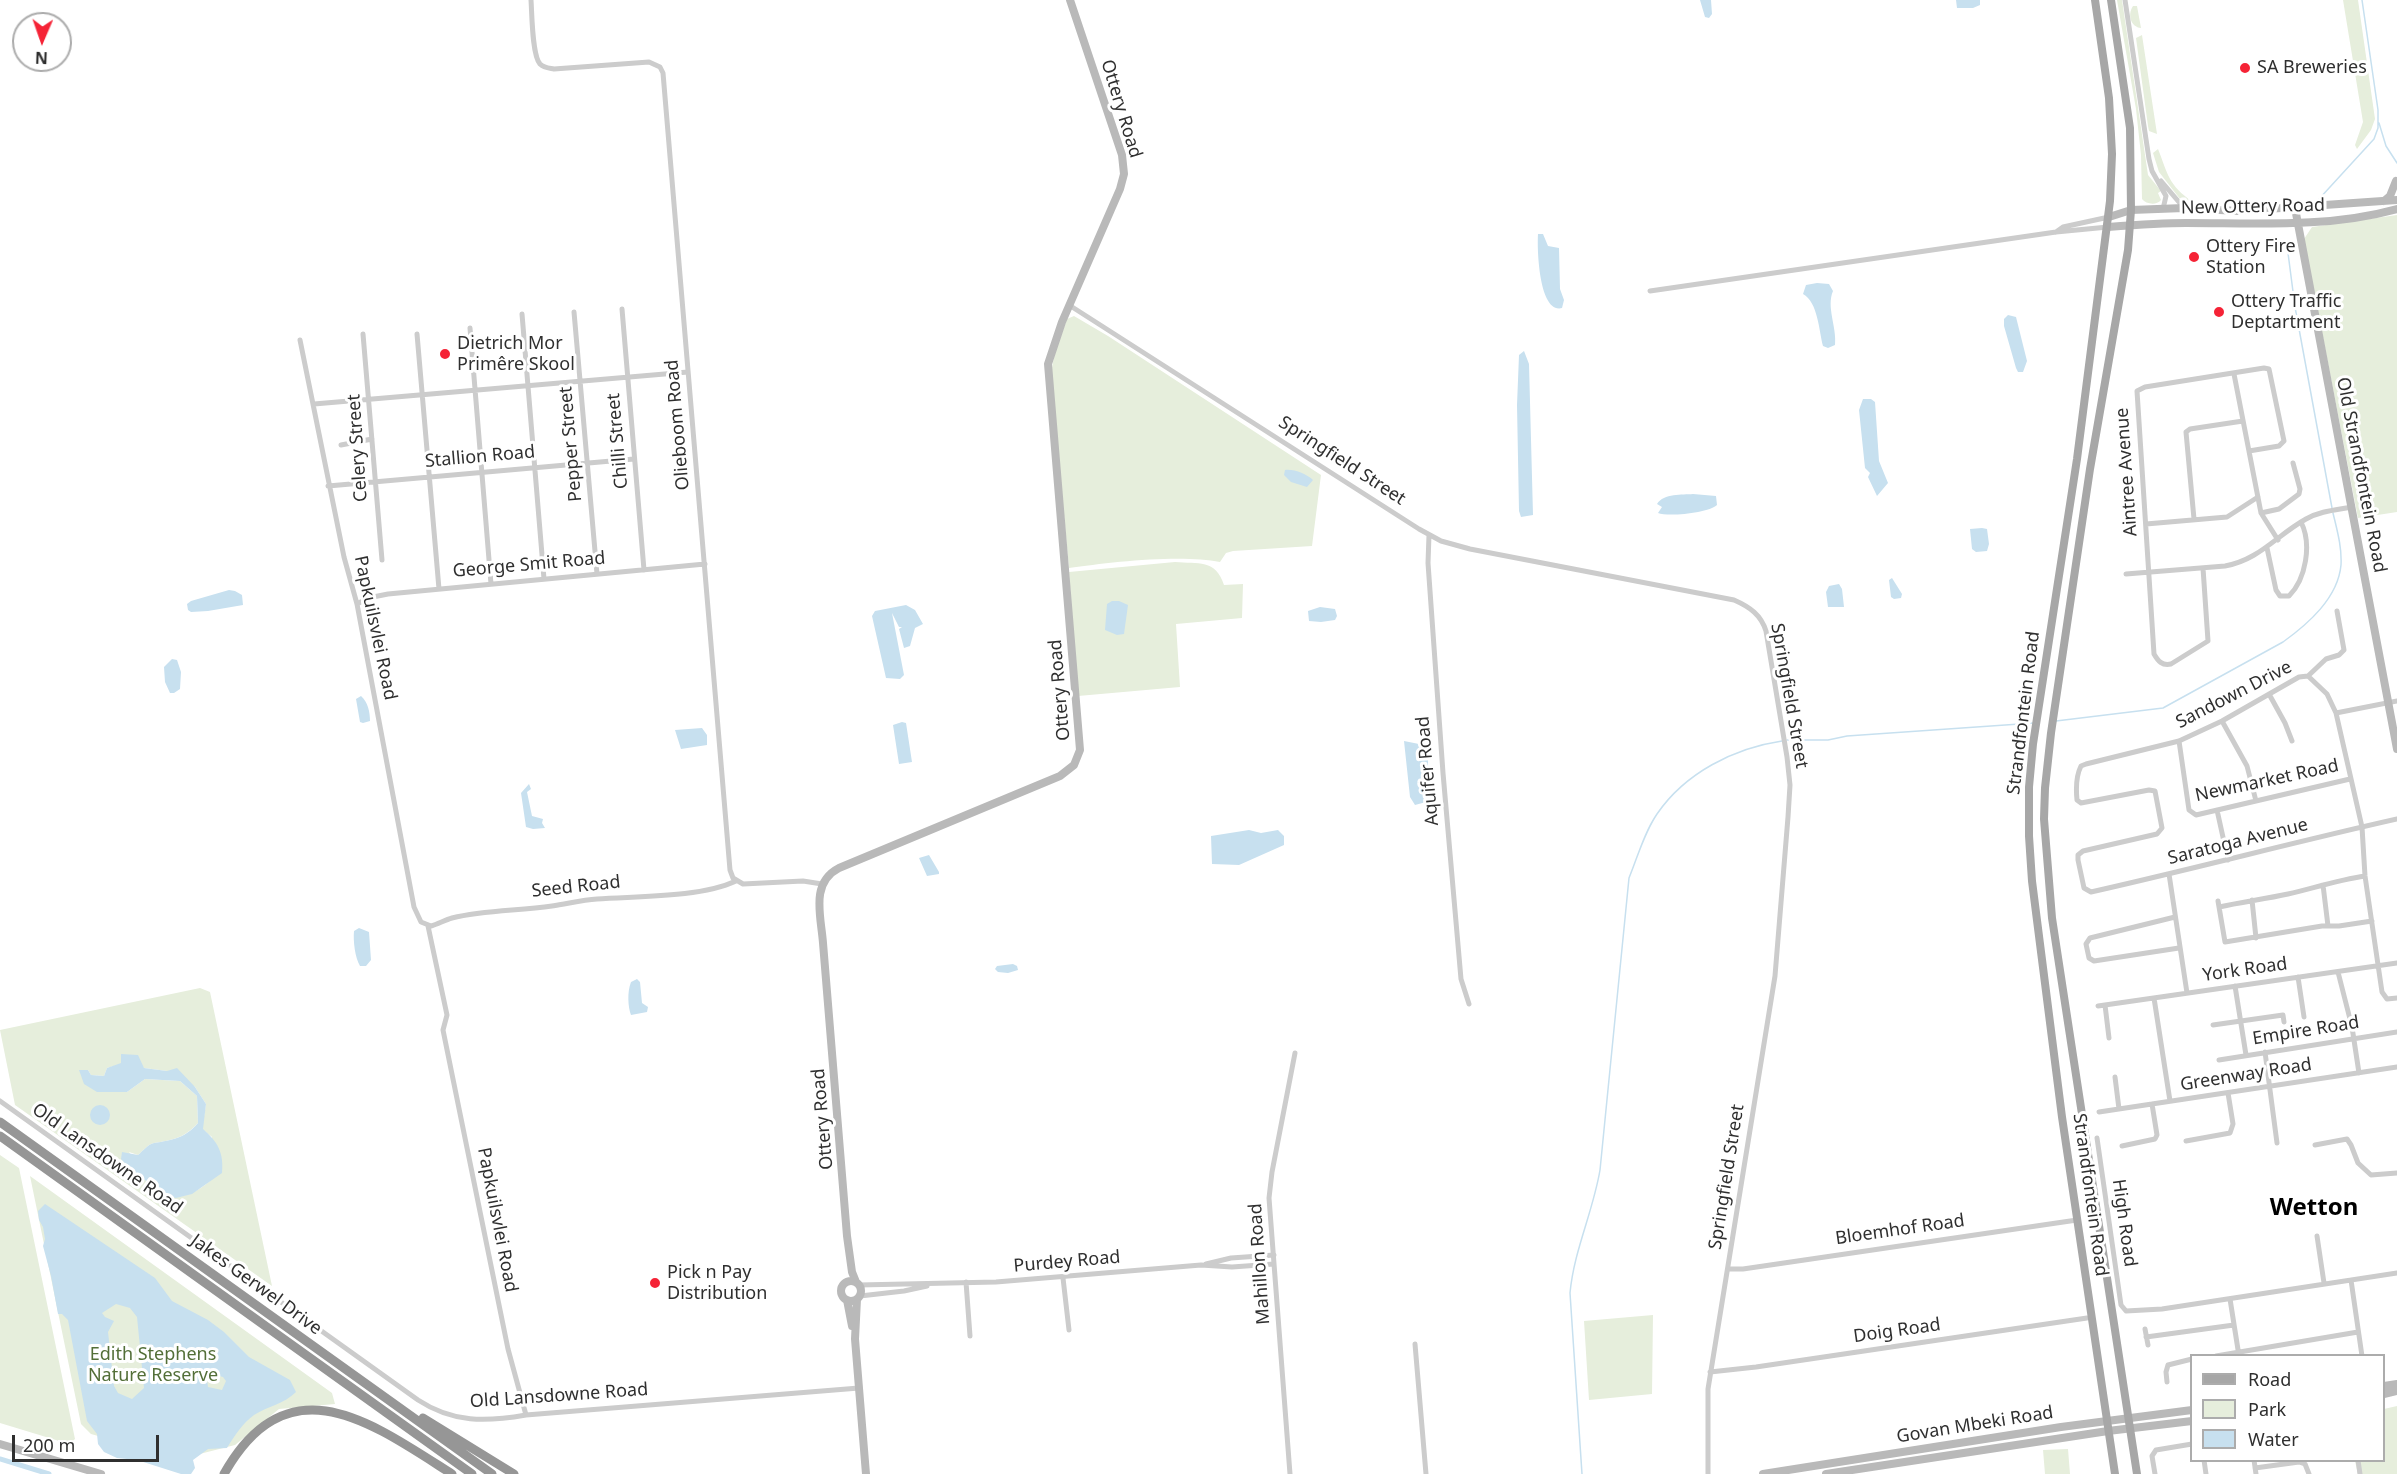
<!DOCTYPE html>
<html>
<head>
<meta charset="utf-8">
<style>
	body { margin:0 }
	#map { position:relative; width:2397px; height:1474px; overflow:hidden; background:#fff; font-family:"Noto Sans",sans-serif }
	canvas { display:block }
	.legend { position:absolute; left:2190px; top:1354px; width:195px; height:108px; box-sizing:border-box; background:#fff; border:2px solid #acacac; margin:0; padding:8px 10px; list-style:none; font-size:18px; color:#2f2f2f }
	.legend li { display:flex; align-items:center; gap:12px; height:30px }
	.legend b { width:30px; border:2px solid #acacac }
	.north { position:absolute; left:12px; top:12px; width:60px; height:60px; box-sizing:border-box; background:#fff; border:2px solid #acacac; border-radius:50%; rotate:182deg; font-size:16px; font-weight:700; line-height:24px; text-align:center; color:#2f2f2f }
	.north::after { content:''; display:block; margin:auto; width:21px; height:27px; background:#f52336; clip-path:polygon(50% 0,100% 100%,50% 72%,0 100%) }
	.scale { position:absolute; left:12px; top:1435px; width:147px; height:27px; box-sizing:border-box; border:3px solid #2f2f2f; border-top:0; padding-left:8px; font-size:18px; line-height:21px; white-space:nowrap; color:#2f2f2f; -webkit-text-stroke:4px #fff; paint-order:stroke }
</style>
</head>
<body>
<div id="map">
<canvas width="2397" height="1474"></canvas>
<ul class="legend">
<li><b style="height:8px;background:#a7a7a7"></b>Road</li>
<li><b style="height:16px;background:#e6eedc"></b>Park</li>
<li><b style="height:16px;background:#c7e0ef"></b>Water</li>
</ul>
<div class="north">N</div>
<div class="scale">200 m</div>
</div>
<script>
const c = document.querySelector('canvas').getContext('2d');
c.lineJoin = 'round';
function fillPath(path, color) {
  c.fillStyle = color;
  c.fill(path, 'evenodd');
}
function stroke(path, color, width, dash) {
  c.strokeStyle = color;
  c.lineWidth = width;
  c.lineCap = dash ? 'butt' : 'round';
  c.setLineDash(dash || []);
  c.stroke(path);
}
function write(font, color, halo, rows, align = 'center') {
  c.font = font + ' "Noto Sans",sans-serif';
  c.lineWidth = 6;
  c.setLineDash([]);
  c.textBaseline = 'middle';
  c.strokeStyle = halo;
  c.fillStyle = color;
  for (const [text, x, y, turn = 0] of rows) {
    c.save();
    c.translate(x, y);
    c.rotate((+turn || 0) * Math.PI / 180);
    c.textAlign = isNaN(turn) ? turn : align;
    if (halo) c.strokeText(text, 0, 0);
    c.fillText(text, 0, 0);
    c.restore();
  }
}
fillPath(new Path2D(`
	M2117,0h5l26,175 13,16 -3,2 3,7c-5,6 -15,4 -19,-1l-1,-44 -5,-46z
	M2343,0h15l17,119 -4,11 -14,19 -2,-4 8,-23z
	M2133,6h4l4,22c-10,-1 -14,-13 -8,-22z
	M2142,35l15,99 -8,-3 -1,-5 -12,-88z
	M2158,149c10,25 10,36 35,53v3l-9,-1 -25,-32 -6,-19z
	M2397,215v297l-39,6 -54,-279 8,-12z
	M1074,316l34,20 213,139 -9,71 -79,5 -7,2 -6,9c-38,-8 -111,0 -151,6l-18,-190c1,-22 9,-39 16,-59z
	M1175,562c23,2 41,-3 49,23l19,-1 -1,34 -66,6 4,63 -102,9 -9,-124z
	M200,988l10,4 62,294 -257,-181 -15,-75zM121,1054l23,14 23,3 28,16 11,17 -4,25 10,8 -2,44c-41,34 -57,5 -81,-29l9,3c5,-4 10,-11 16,-12 19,-3 30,-5 44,-20l-1,-27 -17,-15 -35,-2 -18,13 -47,-22h8l3,5 13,1 3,-8 14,-4z
	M0,1155l19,13 56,271 -6,5 -69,-21z
	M30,1176l302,217 3,11 -56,5 -44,36 -55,14 -89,-25 -10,-10z
	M1653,1315l-1,79 -63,6 -5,-79z
	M2397,1406v68h-39l-3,-13 29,-1v-51z
	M2068,1449l2,25h-25l-2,-24z`), '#e6eedc');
fillPath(new Path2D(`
	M1700,0h11l1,14 -3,4 -4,-1z
	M1956,0h24v5l-7,3h-16z
	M1538,234h5l5,12 11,2 1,41 4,11 -2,8c-23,6 -25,-59 -24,-74z
	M1817,283l12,1 4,7c-7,16 4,36 2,54l-7,3 -5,-2c-4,-15 -5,-44 -20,-52l3,-9z
	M2008,315l8,2 11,44 -4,11h-5l-2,-4 -12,-42v-7z
	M1524,351l5,13 4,151 -12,2 -2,-6 -2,-106 2,-50z
	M1863,399h8l4,3 4,59 9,22 -11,13 -9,-19 2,-4 -5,-5 -6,-58z
	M1285,470c10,-1 21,4 28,10l-6,7 -16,-5 -7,-7z
	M1693,494l23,2 1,9c-8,8 -49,12 -59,8l4,-6 -5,-3c7,-11 25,-9 36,-10z
	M1982,528l5,1 2,15 -2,7 -11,1 -4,-3 -2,-20z
	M1892,578l10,16 -1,4 -7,1 -3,-2 -2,-17z
	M1839,584l3,5 2,18h-16l-2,-15 3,-6z
	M229,590l6,1 7,4 1,10 -35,6 -17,1 -3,-2 -1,-6 4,-3z
	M1112,601h7l9,4 -4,29 -7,1 -12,-5 2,-26z
	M906,605l9,5 8,14 -8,4 -5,18 -6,2 -5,-19 3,-2h-3l-7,-14 12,62 -4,4 -14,-1 -14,-62 3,-5z
	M1320,607l15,2 2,7 -2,4 -14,2 -12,-1 -1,-10z
	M172,659l5,1 4,12 -1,17 -6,4h-4l-5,-11 -1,-15z
	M361,696c7,6 9,16 9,25l-7,2 -3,-1 -4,-23z
	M902,722l4,1 6,39 -13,2 -6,-39z
	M702,728l5,7v10l-26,4 -6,-19z
	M1404,741l20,4 4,13v38l-2,6 -11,3 -5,-8z
	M529,784l2,5 -4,3 5,24 11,3 -1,4 3,5 -12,1 -7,-2 -5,-34z
	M1249,830l12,3 17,-3 6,6v9l-45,20 -27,-1 -1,-28z
	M929,855l10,17v2l-12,2 -8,-18z
	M359,928l10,4 2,28 -5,6h-6c-5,-8 -7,-25 -6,-35z
	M1013,964l4,2 1,4 -10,3 -10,-1 -3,-3 2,-3z
	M637,979l3,3 2,21 6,4 -1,5 -16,3c-3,-8 -4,-23 0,-33z
	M121,1054l17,1 6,13 23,3 10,-3 18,19 11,17 -3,25c15,13 21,24 19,44l-30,21 -16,4 -11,-3 -36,-27 -8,-9 1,-7 16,3c5,-4 10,-11 16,-12 19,-3 31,-5 44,-20l-1,-27 -17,-15 -35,-2 -18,13h-30l-13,-8 -5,-14h9l3,5 13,1 3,-8 14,-5z
	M90 1115a10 10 0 1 1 20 0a10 10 0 1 1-20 0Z
	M45,1204l110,74 17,23 36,19 16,12 25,25 41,23 6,12c-12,12 -28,14 -42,23 -11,8 -20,21 -27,33l-19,1 -15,11 2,8 -4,6h-10l-44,-14 -20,-2 -13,-6 -6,-8 -1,-10 -10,-13 -19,-101 -6,-6h-4l-7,-38 -8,-30 2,-7 -2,-12 -4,-7 -1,-9zM116,1304l14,4 7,9 7,71 -12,11 -14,-6 -4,-7 -6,-54 6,-11 -9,-4 -3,-4zM215,1375l8,2 3,4 -4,9 -14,-3 -1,-7z`), '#c7e0ef');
stroke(new Path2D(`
	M2379,123l7,23 11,17
	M2319,199l55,-60 4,-11v-18l-16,-110
	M2289,243l-1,10 7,54 37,201
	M2056,721l107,-13 120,-66c25,-18 55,-44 58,-77 1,-18 -4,-35 -8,-52
	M1787,740h41l19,-4 187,-13
	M1582,1474l-12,-181c4,-43 23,-81 30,-123l29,-292c9,-22 15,-45 28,-64 28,-41 77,-66 125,-73`), '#c7e0ef', 1.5);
stroke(new Path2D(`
	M0,1459l49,15`), '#c7e0ef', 5);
stroke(new Path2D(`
	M531,0c1,14 1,55 9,64 4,4 9,4 14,5l95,-7 11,5 3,6 67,797 3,8 10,6 60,-3 19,3
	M2125,0l24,159 3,12 14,25 -3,13
	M2161,181l23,27
	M2056,232l7,-5 46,-10
	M1650,291l406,-59 52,-5
	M1069,305l350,224 22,12 29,8 264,51c16,7 27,15 32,31l21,126 3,28 -2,32 -13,159 -67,413v85
	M622,309l22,261
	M574,312l23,262
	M522,314l22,265
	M470,328l21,256
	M363,334l19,226
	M417,334l22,255
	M300,340l44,217 13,47 57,303 7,15 10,4c7,-2 14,-6 21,-8 33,-8 66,-7 100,-12 15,-2 29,-6 45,-7 41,-3 102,-1 139,-18
	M2234,374l27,139 17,27
	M314,404l374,-32
	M341,445l31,-6
	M328,486l306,-27
	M2261,513l18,-4 20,-15 1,-5 -7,-26
	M2194,519l-8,-87 4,-3 53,-8
	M2146,524l81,-7 31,-20
	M1429,535l-1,28 15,210 18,206 8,25
	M2267,548l9,42 4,6h9c17,-17 23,-52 12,-74
	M2203,568l5,73 -37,23c-9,2 -13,-3 -17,-10l-17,-263 8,-4 119,-19 5,1 15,72 -5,5 -30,5
	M2126,574l99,-8c34,-6 52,-31 81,-47 14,-8 30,-9 46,-12
	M357,604l11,-6 20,-4 317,-30
	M2308,676l18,-17 13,-4 5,-5 -7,-39
	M2269,694l16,29 7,18
	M2336,713l61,-12
	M2222,721l25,45 9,35
	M2179,741l10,69 7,5 154,-36
	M2217,810l11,50
	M2397,819c-102,23 -204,50 -306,73l-7,-4 -6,-28v-5l5,-4 74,-17 5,-6 -7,-37 -6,-1 -68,13 -4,-3c-1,-10 -1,-24 4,-34l5,-2 93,-23 43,-20 77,-44 9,-1 19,18 9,19 26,114 3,49 17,116 5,7 10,-1
	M2169,874l18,119
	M2323,885l5,41
	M2252,900l4,38
	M2218,901l7,41 97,-16h17l33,-5
	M2219,907c23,-5 46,-8 69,-13 26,-6 50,-14 77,-18
	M2175,917l-85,21 -4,6 3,14 5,3 85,-13
	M428,926l19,89 -4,15 65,319 18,66
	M2338,972l14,55 7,46
	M2298,977l6,40
	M2235,986l11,69
	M2154,998l16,103
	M2105,1005l4,33
	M2098,1006l299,-43
	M2213,1025l70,-10 1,7
	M2265,1052l12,91
	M2219,1060l178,-28
	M2115,1077l4,32
	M0,1101l418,299c35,23 68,22 108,15l333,-27
	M2099,1112l298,-45
	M2097,1138l24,167 5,6 36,-2 235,-36
	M2186,1141l44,-8 3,-9 -5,-31
	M2315,1145l32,-6 4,6 7,18 13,12 26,-2
	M2122,1146l33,-7 2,-4 -5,-31
	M2317,1236l7,47
	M1206,1264l25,-6 43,-3
	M1728,1269h15l334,-49
	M1063,1278l6,52
	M2351,1280l11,76
	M966,1282l4,54
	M859,1285l137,-3 205,-17 31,2 42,-3
	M860,1296l44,-5 23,-5
	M2230,1299l9,57
	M2145,1329l3,16
	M2146,1337l88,-12
	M1415,1344l11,130
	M2216,1356l142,-24
	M1710,1372l46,-5 331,-49
	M2167,1382l-1,-10 2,-7 24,-6
	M2204,1460l2,14
	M2254,1460l2,14
	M2358,1460l2,14
	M2255,1468l44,-6 6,2 4,10
	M1290,1474l-21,-276 3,-26 23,-119
	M2155,1474l-3,-18 4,-6 36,-6`), '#ccc', 5);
stroke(new Path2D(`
	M2384,201l6,-5 6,-15
	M2295,208l102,541
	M2109,217l22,-7 53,-2 54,3 159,-11
	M2108,227c26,-2 52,-4 78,-4 71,0 142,5 211,-14
	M841 1291a10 10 0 1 1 20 0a10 10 0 1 1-20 0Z
	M856,1282l-4,-10 -5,-36 -24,-293c-2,-27 -13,-60 16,-75l221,-92 14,-11 6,-15 -32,-386 14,-42 58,-133 4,-15 -2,-19 -52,-155
	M857,1299l-2,40 11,135
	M847,1300l5,26
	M2384,1386l13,-2
	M2384,1394l13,-3
	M0,1444l101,30
	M1763,1474l298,-47 131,-17
	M1826,1474l282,-43 84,-10`), '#b9b9b9', 8);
stroke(new Path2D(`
	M2095,0l14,98 3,56 -2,47 -33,258 -44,285 -4,43v49l3,45 30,236 53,357
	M2111,0l19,128 1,82 -3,40 -38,219 -39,264 -6,55 -1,31 8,99 85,556`), '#a7a7a7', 8);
stroke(new Path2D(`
	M0,1122l492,352
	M0,1136l472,338
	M423,1418l91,56
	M224,1474c64,-114 148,-51 228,0`), '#969696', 9);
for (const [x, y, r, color] of [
	[2245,68,6,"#f52336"],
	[2194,257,6,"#f52336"],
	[2219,312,6,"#f52336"],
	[445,354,6,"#f52336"],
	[655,1283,6,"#f52336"]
]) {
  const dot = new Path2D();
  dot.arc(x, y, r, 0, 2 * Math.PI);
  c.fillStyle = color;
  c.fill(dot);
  stroke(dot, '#fff', 2);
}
write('18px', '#2f2f2f', '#fff', [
	["SA Breweries",2257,68],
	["Ottery Fire",2206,247],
	["Station",2206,268],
	["Ottery Traffic",2231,302],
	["Deptartment",2231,323],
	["Dietrich Mor",457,344],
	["Primêre Skool",457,365],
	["Pick n Pay",667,1273],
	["Distribution",667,1294]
], 'left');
write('18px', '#2f2f2f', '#fff', [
	["Ottery Road",1121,109,73],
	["New Ottery Road",2253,207,-1],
	["Olieboom Road",678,425,-95],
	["Chilli Street",618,441,-95],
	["Pepper Street",571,444,-95],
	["Celery Street",358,448,-94],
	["Stallion Road",480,457,-5],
	["Springfield Street",1342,461,33],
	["Aintree Avenue",2127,472,-94],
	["Old Strandfontein Road",2361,475,79],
	["George Smit Road",529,565,-5],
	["Papkuilsvlei Road",375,628,78],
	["Ottery Road",1060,690,-95],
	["Sandown Drive",2234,695,-27],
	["Springfield Street",1789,696,80],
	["Strandfontein Road",2024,713,-83],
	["Aquifer Road",1428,771,-95],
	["Newmarket Road",2267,781,-12],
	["Saratoga Avenue",2238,842,-14],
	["Seed Road",576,887,-6],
	["York Road",2245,970,-8],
	["Empire Road",2306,1031,-9],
	["Greenway Road",2246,1075,-9],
	["Ottery Road",823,1119,-95],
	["Old Lansdowne Road",107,1159,35],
	["Springfield Street",1727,1177,-81],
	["Strandfontein Road",2090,1195,82],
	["Papkuilsvlei Road",497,1220,79],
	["High Road",2124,1223,82],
	["Bloemhof Road",1900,1230,-8],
	["Purdey Road",1067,1262,-5],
	["Mahillon Road",1260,1264,-94],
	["Jakes Gerwel Drive",256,1285,36],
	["Doig Road",1897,1331,-8],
	["Old Lansdowne Road",559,1396,-4],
	["Govan Mbeki Road",1975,1425,-9]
]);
write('18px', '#536f38', '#fff', [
	["Edith Stephens",153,1355],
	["Nature Reserve",153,1376]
]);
write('bold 24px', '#000', '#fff', [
	["Wetton",2314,1208]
]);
</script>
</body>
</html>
